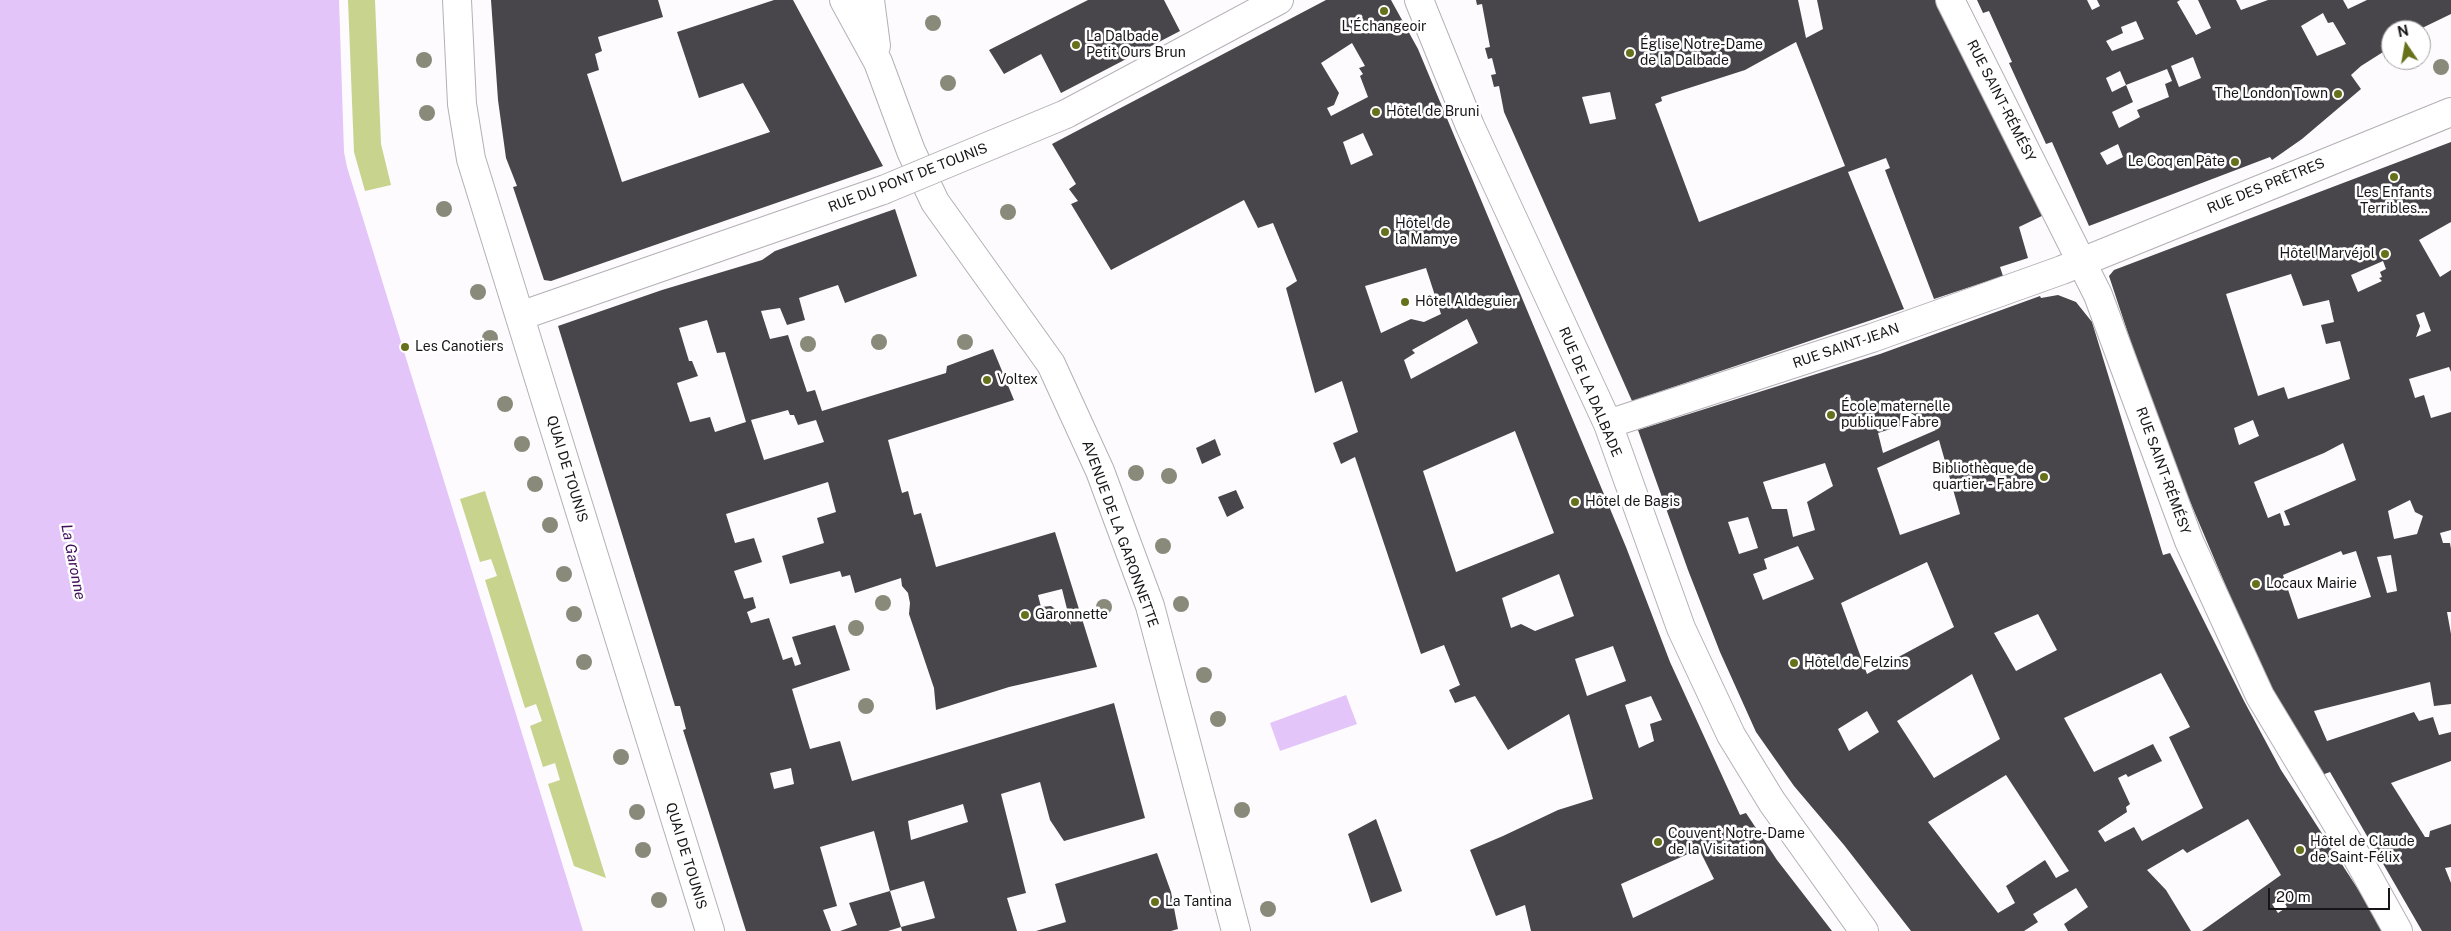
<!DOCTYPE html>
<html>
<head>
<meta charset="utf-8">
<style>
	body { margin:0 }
	#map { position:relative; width:2451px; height:931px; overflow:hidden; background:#fdfbfe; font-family:"Public Sans",sans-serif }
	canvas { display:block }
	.north { position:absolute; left:2381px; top:20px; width:50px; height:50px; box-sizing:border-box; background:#fff; border:1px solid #a2a1a2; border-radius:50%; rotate:348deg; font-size:14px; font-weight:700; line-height:20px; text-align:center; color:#171517 }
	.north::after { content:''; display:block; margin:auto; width:18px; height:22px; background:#67711b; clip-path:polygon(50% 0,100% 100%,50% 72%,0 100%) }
	.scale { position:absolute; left:2268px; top:888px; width:122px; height:22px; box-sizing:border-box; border:2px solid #171517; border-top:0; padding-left:6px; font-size:15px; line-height:18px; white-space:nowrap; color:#171517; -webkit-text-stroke:4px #fff; paint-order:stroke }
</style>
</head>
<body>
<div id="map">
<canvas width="2451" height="931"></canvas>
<div class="north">N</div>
<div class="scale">20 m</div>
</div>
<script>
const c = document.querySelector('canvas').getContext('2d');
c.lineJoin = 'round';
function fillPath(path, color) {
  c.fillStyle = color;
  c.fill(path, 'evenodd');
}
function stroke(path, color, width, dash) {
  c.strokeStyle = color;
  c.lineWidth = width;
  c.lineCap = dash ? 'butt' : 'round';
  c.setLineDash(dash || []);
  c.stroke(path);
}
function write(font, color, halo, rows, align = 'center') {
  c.font = font + ' "Public Sans",sans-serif';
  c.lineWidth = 5;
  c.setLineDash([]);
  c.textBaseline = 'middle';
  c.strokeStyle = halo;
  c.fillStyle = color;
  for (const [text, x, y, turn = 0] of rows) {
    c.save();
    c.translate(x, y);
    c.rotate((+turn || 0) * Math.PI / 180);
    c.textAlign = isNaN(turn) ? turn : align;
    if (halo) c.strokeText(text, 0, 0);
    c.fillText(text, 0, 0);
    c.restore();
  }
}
fillPath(new Path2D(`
	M348,0h27l6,144 10,41 -26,6 -11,-39z
	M485,491l121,387 -32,-12 -26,-82 12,-4 -5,-17 -12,4 -13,-41 12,-5 -6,-17 -11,4 -40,-128 12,-4 -6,-17 -11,3 -20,-63z`), '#c8d38e');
fillPath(new Path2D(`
	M0,0h339l5,152 3,15 236,764h-583z
	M1346,695l11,29 -77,27 -10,-28z`), '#e3c5f9');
fillPath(new Path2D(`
	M491,0h167l5,17 -65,20 4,14 -7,3 4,16 -12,4 35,108 148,-50 -27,-49 -44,15 -22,-66 97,-32h19l90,166 -332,115 -7,-1 -31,-93 4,-1 -11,-28 -8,-58z
	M1088,0h76l16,31 -119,62 -20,-39 -37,20 -15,-24z
	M1326,0h65l27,49 208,498 44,115 70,153 6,-2 31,47 55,71h-301l-6,-26 -29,11 -26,-66 33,-14 55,-26 35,-11 -24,-85 -61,36 -33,-54 -20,7 -6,-13 11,-5 -16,-40 -23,9 -66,-197 -14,7 -8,-21 25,-11 -16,-51 -27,12 -29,-105 11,-7 -24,-58 -15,5 -14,-28 -133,70 -40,-66 7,-3 -9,-12 7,-5 -24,-40zM1352,43l13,23 -6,2 4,6 -3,2 8,21 -37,19 -4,-8 7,-3 5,-12 -18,-30zM1363,133l10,22 -22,10 -8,-23zM1426,268l15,46 -17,8 -13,-3 -30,14 -16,-47zM1467,319l11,24 -67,36 -7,-19 11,-7 -3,-3zM1515,431l39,102 -98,39 -33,-101zM1559,574l15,42 -39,15 -14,-7 -10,4 -9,-30zM1613,646l13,35 -39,15 -12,-37zM1651,696l11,24 -12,4 4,17 -15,7 -14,-43zM1699,849l15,30 -81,39 -12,-34z
	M1476,0h322l8,38 17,-9 -6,-29h127l102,214 -27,13 9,31 -28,9 3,9 -69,23 -49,-129 5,-2 -4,-10 -38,14 56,137 -272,92 -128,-289 -5,-26 -5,1 -3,-12 5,-1 -4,-16 -4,1 -3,-11 5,-1 -8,-43 -5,1zM1796,42l49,124 -146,56 -44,-118 7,-3 -1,-4 84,-27zM1610,92l6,27 -26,5 -8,-27z
	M1977,0h110l5,10 8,-4 -3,-6h83l-3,2 19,33 15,-7 -13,-28h38l5,10 27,-10h75l5,9 19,-9h84v14l-33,16h-27v17l-30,19 -10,9 10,14 -59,50 -30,21 -2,-3 -181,69 -37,-84 -6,2 -37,-81 3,-1 -23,-51 -6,2zM2323,13l5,10 5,-1 13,22 -29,12 -16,-30zM2136,21l8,18 -32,12 -6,-10 17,-8 -2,-6zM2193,57l8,21 -22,9 -8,-21zM2167,69l5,12 -7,3 4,13 -32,13 3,7 -21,11 -7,-16 21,-10 -7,-17 -14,7 -6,-14 14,-7 6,14zM2118,144l5,13 -16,8 -7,-12z
	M2451,142v80l-32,18 21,37 11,-7v102l-2,-5 -40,12 6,19 9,-3 7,23 20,-6v118l-11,3 3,10h7l1,6v63h-4l4,22v70l-17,2 -4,-24 -116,29 13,30 87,-29 5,9 14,-4 6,18 12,-3v29l-60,22 34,54h4l1,-6 21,-7v43l-6,1 6,15v48h-29l-92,-159 -11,4 -53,-95 -105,-248 -52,-157 5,-6zM2383,261l3,8 -6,3 2,5 -3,1 3,3 -24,11 -7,-17zM2291,274l12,32 26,-6 5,22 -13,3 5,19 14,-3 10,38 -62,20 -4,-12 -26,9 -32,-102zM2424,312l7,19 -15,6 4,-11 -4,-11zM2253,420l6,16 -20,9 -5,-17zM2343,443l13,37 -72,31 6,14 -6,1 -4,-13 -12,5 -14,-36 70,-29zM2410,500l5,12 8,4 -6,18 -23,5 -6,-28zM2341,551l2,4 13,-4 15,46 -73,22 -15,-44zM2391,555l6,36 -10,2 -10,-36z
	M895,209l22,67 -72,27 -7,-18 -39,13 6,22 -18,5 -7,-17 -19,3 9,28 18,-4 19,57 8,-2 7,21 124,-38 1,-7 46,-17 21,51 -126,40 14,53 6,-2 6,24 7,-2 15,54 119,-35 42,135 -88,20 -73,23 -2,-22 -25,-74 1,-11 -2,-10 -6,-7 -1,-8 -46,15 -5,-18 -8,2 -2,-6 -50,13 -8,-28 42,-13 -7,-25 19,-6 -8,-30 -102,32 9,29 19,-5 8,24 -28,9 10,28 9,-2 3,11 -9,4 4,11 18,-5 14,42 9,-3 3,9 6,-2 -9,-27 43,-12 15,45 -58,19 18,60 30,-8 12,40 262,-78 31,115 -81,23 -14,-21 -10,-38 -39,12 25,99 -19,5 10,33h-115l-1,-4 34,-9 -11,-37 -34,10 -16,-60 -54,16 17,59 -14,4 8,21h-85l-63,-201 3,-1 -6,-23h-5l-117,-380 104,-36 100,-30 13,-9zM707,320l10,33 8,-1 21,70 -31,10 -5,-15 -20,5 -13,-39 21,-7 -6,-15h-3l-10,-33zM788,410l2,5h4l4,10 18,-5 8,22 -60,18 -13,-40zM1062,589l9,36 -10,-12 -10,-7 -10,1 -3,-12zM791,768l3,16 -20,5 -4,-16zM963,804l5,18 -57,18 -3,-19z
	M2058,295l18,7 16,20 71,233 7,-2 74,148 37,69 104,161h-183l79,-56 -33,-56 -61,34 -4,-4 -36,21 19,20 25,41h-123l-4,-7 24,-17 -12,-19 -43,26 5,8 -14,9h-113l-67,-86 -50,-59 -38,-54 -36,-80 -32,-82 -50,-140 242,-76 160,-58 1,2zM1899,405l37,25 -53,23 -5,-20 25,-8zM1939,440l21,74 -60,21 -23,-67zM1825,463l8,23 -26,16 8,28 -22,7 -6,-28h-15l-9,-27zM1748,517l10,31 -19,6 -11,-32zM1798,546l16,33 -51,21 -10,-26 14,-5 -3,-10zM1927,562l27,65 -87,47 -26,-71zM2038,614l19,36 -41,21 -22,-38zM2161,673l29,54 -21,10 34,71 -61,33 -8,-14 -29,15 -7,-11 29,-19 -1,-5 4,-3 -12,-26 8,-4 2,3 34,-16 -9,-17 -59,28 -30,-54zM1972,674l28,65 -66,39 -37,-57zM1867,711l12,21 -30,19 -11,-22zM2006,775l63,96 -13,7 -11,-18 -39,26 9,17 -17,10 -70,-91zM2282,899l5,8 -9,6 -6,-9z
	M1215,439l6,16 -19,9 -6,-16z
	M1236,490l8,18 -17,9 -9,-20z
	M1376,819l26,72 -31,12 -23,-69z
	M1157,853l14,39 7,37 -7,2h-135l30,-9 -11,-38z
	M890,891l11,36 -13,4h-48l17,-6 -8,-22z`), '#49464b');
const minor = new Path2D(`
	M457,0l5,104 9,55 239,772
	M844,0l34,62 33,89 24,51 116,162 49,107 50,135 86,325
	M870,0l6,46
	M1419,0l51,126 138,298 73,204 50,107 41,67 92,129
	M1950,0l148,295 91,246 71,155 97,161 41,74
	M1066,114l213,-114
	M520,316l363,-126
	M1608,424l264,-86 190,-68 389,-158`);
stroke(minor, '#b3b0b6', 30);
stroke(minor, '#fff', 28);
const minorBridge = new Path2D(`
	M883,190l183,-76`);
stroke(minorBridge, '#b3b0b6', 30, []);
stroke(minorBridge, '#fff', 28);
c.fillStyle = '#898a7a';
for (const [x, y] of [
	[933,23],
	[424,60],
	[2441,67],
	[948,83],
	[427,113],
	[444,209],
	[1008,212],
	[478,292],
	[490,338],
	[879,342],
	[965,342],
	[808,344],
	[505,404],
	[522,444],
	[1136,473],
	[1169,476],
	[535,484],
	[550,525],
	[1163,546],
	[564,574],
	[883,603],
	[1181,604],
	[1104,607],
	[574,614],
	[856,628],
	[584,662],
	[1204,675],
	[866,706],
	[1218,719],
	[621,757],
	[1242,810],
	[637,812],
	[643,850],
	[659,900],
	[1268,909]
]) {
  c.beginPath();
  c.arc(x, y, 8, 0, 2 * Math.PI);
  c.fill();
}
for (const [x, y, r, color] of [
	[1384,11,5,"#67711b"],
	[1076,45,5,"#67711b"],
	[1630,53,5,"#67711b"],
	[2338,94,5,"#67711b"],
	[1376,112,5,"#67711b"],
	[2235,162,5,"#67711b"],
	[2394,177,5,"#67711b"],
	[1385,232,5,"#67711b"],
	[2385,254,5,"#67711b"],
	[1405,302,5,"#67711b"],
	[405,347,5,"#67711b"],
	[987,380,5,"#67711b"],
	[1831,415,5,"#67711b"],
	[2044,477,5,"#67711b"],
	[1575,502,5,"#67711b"],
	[2256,584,5,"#67711b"],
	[1025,615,5,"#67711b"],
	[1794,663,5,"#67711b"],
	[1658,842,5,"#67711b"],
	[2300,850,5,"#67711b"],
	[1155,902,5,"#67711b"]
]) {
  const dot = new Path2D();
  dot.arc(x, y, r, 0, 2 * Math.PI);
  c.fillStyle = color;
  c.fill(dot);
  stroke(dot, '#fff', 2);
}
write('14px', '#171517', '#fff', [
	["L'Échangeoir",1384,27,"center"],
	["La Dalbade",1086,37],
	["Petit Ours Brun",1086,53],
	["Église Notre-Dame",1640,45],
	["de la Dalbade",1640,61],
	["The London Town",2328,94,"right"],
	["Hôtel de Bruni",1386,112],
	["Le Coq en Pâte",2225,162,"right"],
	["Les Enfants",2394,193,"center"],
	["Terribles...",2394,209,"center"],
	["Hôtel de",1395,224],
	["la Mamye",1395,240],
	["Hôtel Marvéjol",2375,254,"right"],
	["Hôtel Aldeguier",1415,302],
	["Les Canotiers",415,347],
	["Voltex",997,380],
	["École maternelle",1841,407],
	["publique Fabre",1841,423],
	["Bibliothèque de",2034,469,"right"],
	["quartier - Fabre",2034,485,"right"],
	["Hôtel de Bagis",1585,502],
	["Locaux Mairie",2266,584],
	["Garonnette",1035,615],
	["Hôtel de Felzins",1804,663],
	["Couvent Notre-Dame",1668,834],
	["de la Visitation",1668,850],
	["Hôtel de Claude",2310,842],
	["de Saint-Félix",2310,858],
	["La Tantina",1165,902]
], 'left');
write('14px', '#171517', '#fff', [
	["RUE SAINT-RÉMÉSY",2001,101,63],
	["RUE DU PONT DE TOUNIS",908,178,-21],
	["RUE DES PRÊTRES",2266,186,-22],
	["RUE SAINT-JEAN",1846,346,-19],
	["RUE DE LA DALBADE",1590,392,67],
	["QUAI DE TOUNIS",567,469,73],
	["RUE SAINT-RÉMÉSY",2163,471,70],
	["AVENUE DE LA GARONNETTE",1120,534,70],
	["QUAI DE TOUNIS",686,856,73]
]);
write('italic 15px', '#410f5b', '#fff', [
	["La Garonne",73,562,79]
]);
</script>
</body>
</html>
